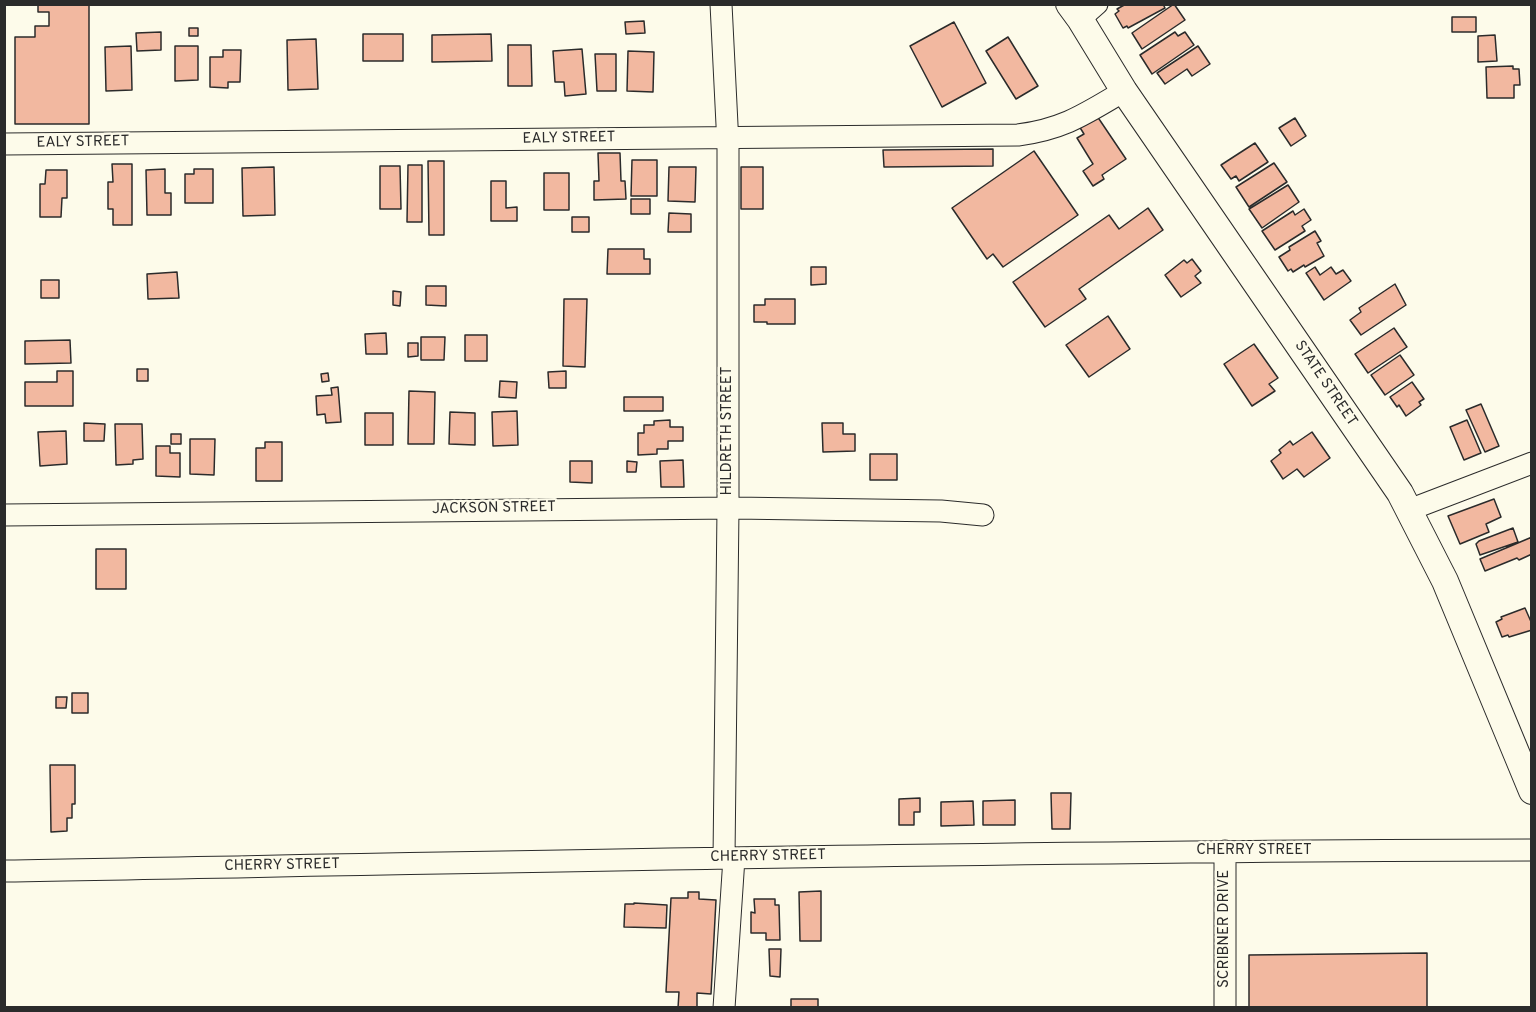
<!DOCTYPE html>
<html>
<head>
<meta charset="utf-8">
<style>
	body { margin:0 }
	#map { position:relative; width:1536px; height:1012px; overflow:hidden; background:#fdfbea; font-family:Overpass,sans-serif }
	canvas { display:block }
	.frame { position:absolute; inset:0; border:6px solid #2b2b2b; pointer-events:none }
</style>
</head>
<body>
<div id="map">
<canvas width="1536" height="1012"></canvas>
<div class="frame"></div>
</div>
<script>
const c = document.querySelector('canvas').getContext('2d');
c.lineJoin = 'round';
function fillPath(path, color) {
  c.fillStyle = color;
  c.fill(path, 'evenodd');
}
function stroke(path, color, width, dash) {
  c.strokeStyle = color;
  c.lineWidth = width;
  c.lineCap = dash ? 'butt' : 'round';
  c.setLineDash(dash || []);
  c.stroke(path);
}
function write(font, color, halo, rows, align = 'center') {
  c.font = font + ' Overpass,sans-serif';
  c.lineWidth = 4.5;
  c.setLineDash([]);
  c.textBaseline = 'middle';
  c.strokeStyle = halo;
  c.fillStyle = color;
  for (const [text, x, y, turn = 0] of rows) {
    c.save();
    c.translate(x, y);
    c.rotate((+turn || 0) * Math.PI / 180);
    c.textAlign = isNaN(turn) ? turn : align;
    if (halo) c.strokeText(text, 0, 0);
    c.fillText(text, 0, 0);
    c.restore();
  }
}
const building = new Path2D(`
	M38,4h51v120h-74v-87h20v-11h14v-14h-11z
	M1126,4h37l2,4 -37,20 -1,-2 -4,2 -8,-14 4,-3 -2,-2z
	M1174,4l11,16 -43,29 -10,-16z
	M1452,17h24v15h-24z
	M644,21l1,12 -19,1 -1,-12z
	M954,22l32,61 -44,24 -32,-61z
	M189,28h9v8h-9z
	M161,32v18l-24,1 -1,-18z
	M1175,32l3,4 7,-4 9,13 -42,29 -12,-19z
	M363,34h40v27h-40z
	M491,34l1,27 -60,1v-27z
	M1495,35l2,26 -19,1v-26z
	M1008,37l30,49 -22,13 -30,-48z
	M316,39l2,50 -30,1 -1,-50z
	M508,45h23l1,41h-24z
	M131,46l1,44 -26,1 -1,-44z
	M175,46h23v34l-23,1z
	M1198,46l12,18 -18,12 -5,-7 -22,15 -8,-11z
	M582,49l4,45 -21,2 -1,-14h-9l-2,-31z
	M223,50h18l-1,32h-12v6l-18,-1v-30h13z
	M628,51l26,1 -1,40 -26,-1z
	M595,54h21v37h-19z
	M1513,66v3h6l1,16h-6v13h-27l-1,-31z
	M1097,116l29,43 -24,16 2,4 -11,7 -10,-15 10,-7 -16,-26 7,-4 -5,-8z
	M1295,118l11,18 -15,10 -12,-18z
	M1255,143l13,19 -29,19 -3,-5 -5,3 -10,-14z
	M993,149v17l-109,1 -1,-17z
	M1034,151l44,64 -75,52 -10,-13 -6,5 -35,-51z
	M598,153h22l1,28h4l1,18 -32,1v-19h5z
	M632,160h25v36h-26z
	M428,161h16v74h-15z
	M1274,163l13,19 -38,25 -13,-20z
	M112,164h20v61h-19v-16h-5v-27h5z
	M408,165h14v57h-15z
	M380,166h20l1,43h-21z
	M274,167l1,48 -32,1 -1,-48z
	M669,167h27l-1,35 -27,-1z
	M741,167h22v42h-22z
	M165,169v24h6v22h-24l-1,-45z
	M194,169h19v34h-28v-29h9z
	M46,170h21v28h-5l-1,19h-21v-33h5z
	M544,173h25v37h-25z
	M491,181h15v27l11,-1v14h-26z
	M1288,185l11,17 -37,26 -13,-19z
	M631,199h19v15h-19z
	M1148,208l15,22 -84,59 7,10 -41,28 -32,-45 96,-67 10,14z
	M1304,209l7,11 -9,6 3,5 -30,19 -13,-19 31,-20 2,4z
	M669,213l22,1v18h-23z
	M572,217h17v15h-17z
	M1315,231l6,10 -4,2 7,13 -19,11 -1,-2 -11,7 -2,-3 -3,2 -9,-14 11,-7 -1,-3z
	M608,249h36v10h6v15h-43z
	M1192,259l9,12 -6,5 6,7 -20,14 -16,-22 19,-15 3,3z
	M811,267h15v17l-15,1z
	M1315,267l5,8 11,-8 5,7 7,-4 8,11 -27,19 -18,-27z
	M177,272l2,26 -31,1 -1,-25z
	M41,280h18v18h-18z
	M1395,284l11,21 -45,30 -11,-15 11,-8 -2,-4z
	M426,286h20v20l-20,-1z
	M393,291l8,1 -1,14 -7,-1z
	M564,299h23l-2,68 -22,-1z
	M765,299h30v25h-28v-2h-13v-17h11z
	M1108,316l22,33 -41,28 -23,-32z
	M1394,328l13,19 -39,26 -13,-19z
	M386,333l1,21h-21l-1,-20z
	M465,335h22v26h-22z
	M421,337h24l-1,23h-23z
	M70,340l1,23 -46,1v-23z
	M408,343h10v13l-10,1z
	M1254,344l24,34 -9,6 6,7 -23,15 -28,-42z
	M1400,355l14,20 -29,20 -14,-20z
	M137,369h11v12h-11z
	M57,371h16v35h-48v-24h32z
	M566,371v17h-17l-1,-16z
	M328,373l1,8 -7,1 -1,-8z
	M500,381l17,1 -1,16 -17,-1z
	M1412,382l12,17 -5,3 2,3 -15,11 -7,-11 -2,2 -7,-10z
	M338,387l3,35 -15,1 -1,-9 -8,1 -1,-19 16,-1 -1,-7z
	M409,391l26,1 -1,52h-26z
	M624,397h39v14h-39z
	M1481,404l18,42 -14,6 -19,-42z
	M517,411l1,34 -25,1 -1,-34z
	M450,412l25,1v32l-26,-1z
	M365,413h28v32h-28z
	M670,420v7h13v14h-15v8h-11v5l-19,1v-22h6v-8h10v-4z
	M1467,420l14,33 -17,7 -14,-33z
	M84,423l21,1 -1,17h-20z
	M822,423h21v11h12v17l-32,1z
	M115,424h27l1,35 -10,1v4l-17,1z
	M66,431l1,33 -27,2 -2,-34z
	M1312,432l18,26 -26,19 -7,-8 -14,10 -12,-18 10,-8 -2,-3 11,-9 3,4z
	M171,434h10v10h-10z
	M190,439h25l-1,36 -24,-1z
	M265,442h17v39h-26v-33h9z
	M156,446h14v7h10v24l-24,-1z
	M870,454h27v26h-27z
	M683,460l1,27h-23l-1,-26z
	M570,461h22v22l-22,-1z
	M627,461l10,1 -1,10h-9z
	M1494,499l7,18 -15,7 3,8 -29,12 -12,-28z
	M1513,528l5,14 -38,13 -4,-11 3,-3z
	M1532,537v17l-13,6 -2,-2 -32,13 -5,-12z
	M96,549h30v40h-30z
	M1525,608l7,16v6l-23,7 -1,-2 -6,2 -6,-15 6,-3 -1,-2z
	M72,693h16v20h-16z
	M56,697h11l-1,11h-10z
	M50,765h25v39h-3v14h-5v13l-16,1z
	M1051,793h20l-1,36h-18z
	M920,798v14h-6v13h-15v-26z
	M1015,800v25h-32v-24z
	M973,801l1,24 -33,1v-24z
	M821,891v50h-21l-1,-49z
	M688,892h11v7l17,1 -5,94 -14,-1v15h-19l1,-16h-13l5,-94h17z
	M754,899h21v6h4l1,35h-14v-7h-15v-21l4,1z
	M634,903l33,2 -1,23 -42,-1 1,-23h9z
	M769,949h12l-1,28 -10,-1z
	M1427,953v55h-178v-53z
	M791,999h27v9h-27z`);
fillPath(building, '#f2b8a0');
stroke(building, '#2b2b2b', 1.5);
const minor = new Path2D(`
	M721,4l7,141v363l-4,350
	M1080,19l17,-15
	M4,144l1014,-9c46,-6 67,-21 106,-44
	M1409,510l123,-47
	M4,515l730,-7 207,3 42,4
	M1225,851v157
	M4,871c509,-9 1018,-20 1528,-21
	M724,1008l10,-150`);
const major = new Path2D(`
	M1069,4l11,15 44,72 276,402 45,88 87,210`);
stroke(minor, '#2b2b2b', 23);
stroke(major, '#2b2b2b', 28);
stroke(minor, '#fdfbea', 21);
stroke(major, '#fdfbea', 26);
write('15px', '#2b2b2b', '#fdfbea', [
	["EALY STREET",569,139,-1],
	["EALY STREET",83,143,-1],
	["STATE STREET",1325,384,56],
	["HILDRETH STREET",728,431,-90],
	["JACKSON STREET",494,509,-1],
	["CHERRY STREET",1254,851],
	["CHERRY STREET",768,857,-1],
	["CHERRY STREET",282,866,-1],
	["SCRIBNER DRIVE",1225,929,-90]
]);
</script>
</body>
</html>
